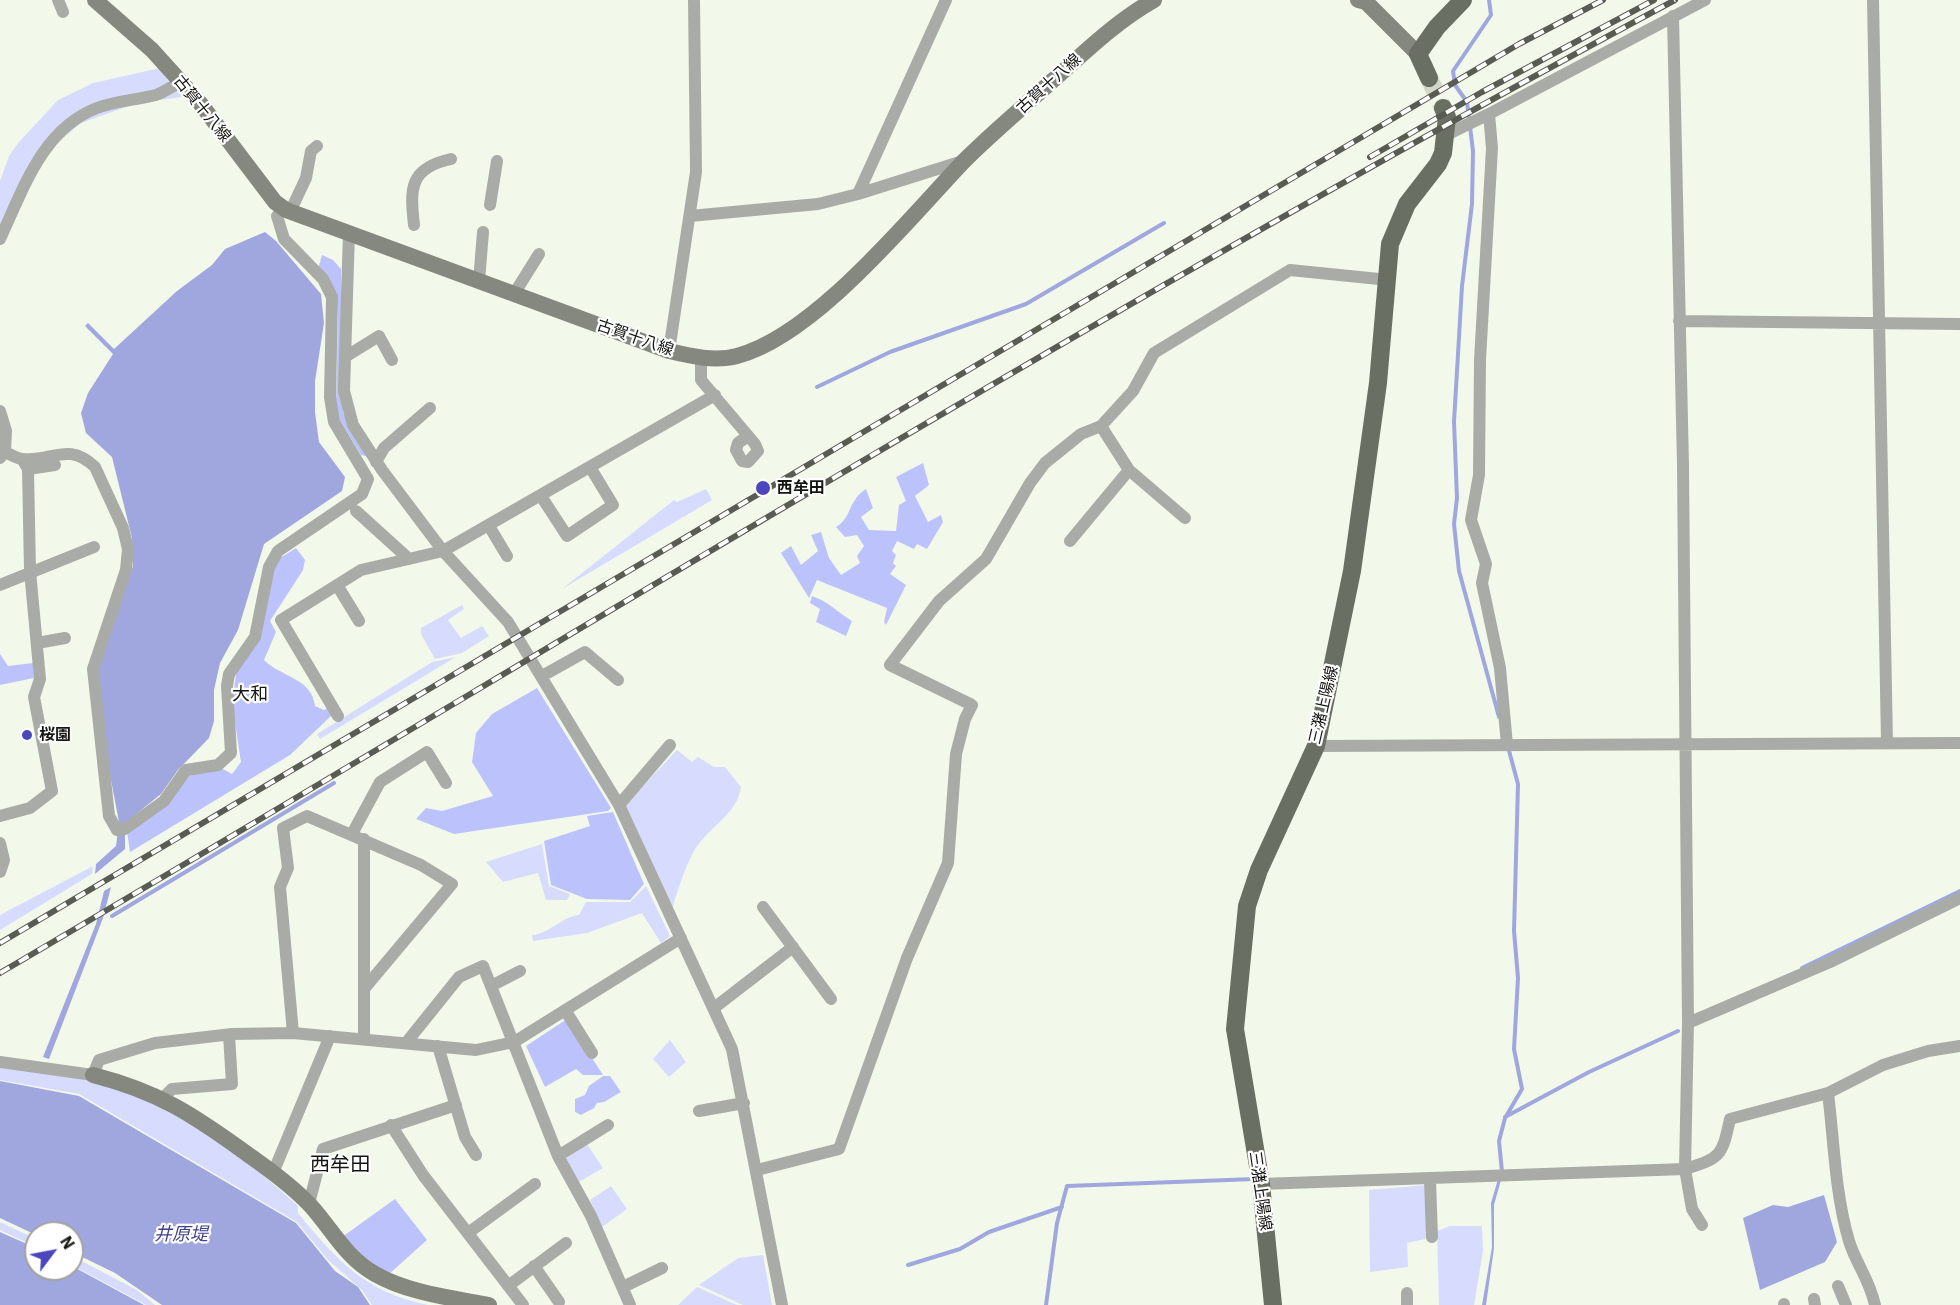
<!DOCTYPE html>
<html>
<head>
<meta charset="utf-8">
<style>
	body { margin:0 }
	#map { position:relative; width:1960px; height:1305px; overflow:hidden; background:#f2f9ea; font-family:"IBM Plex Sans",sans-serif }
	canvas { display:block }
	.north { position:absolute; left:24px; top:1221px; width:60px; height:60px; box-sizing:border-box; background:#fff; border:2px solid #a1a2a0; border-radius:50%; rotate:58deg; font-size:16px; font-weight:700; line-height:24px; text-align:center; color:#141611 }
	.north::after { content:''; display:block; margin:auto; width:21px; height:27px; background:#4c46bd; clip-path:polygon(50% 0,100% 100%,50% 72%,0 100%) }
</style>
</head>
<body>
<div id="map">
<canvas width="1960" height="1305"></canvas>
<div class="north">N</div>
</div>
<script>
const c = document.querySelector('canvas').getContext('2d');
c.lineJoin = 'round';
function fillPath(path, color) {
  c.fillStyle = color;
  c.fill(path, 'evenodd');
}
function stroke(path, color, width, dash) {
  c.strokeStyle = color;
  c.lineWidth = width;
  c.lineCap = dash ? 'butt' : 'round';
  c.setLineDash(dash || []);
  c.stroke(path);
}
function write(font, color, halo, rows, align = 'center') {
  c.font = font + ' "IBM Plex Sans","Noto Sans JP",sans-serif';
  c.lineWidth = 4.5;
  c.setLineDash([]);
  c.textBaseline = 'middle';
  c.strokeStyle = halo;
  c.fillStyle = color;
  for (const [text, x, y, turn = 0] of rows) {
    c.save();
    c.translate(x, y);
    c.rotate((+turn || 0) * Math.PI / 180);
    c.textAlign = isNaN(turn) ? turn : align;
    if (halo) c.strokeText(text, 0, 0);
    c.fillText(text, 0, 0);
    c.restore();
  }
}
fillPath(new Path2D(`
	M160,68l29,28 -52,7 -56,20 -37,31 -44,89v-62l9,-25 10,-14 39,-42 35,-17z
	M706,489l6,11 -150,89 112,-89 3,2z
	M462,605l2,4 -16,11 13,18 21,-12 7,10 -27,17 -27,6 -14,-25v-6z
	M456,657l-136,82 -3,-5 115,-72z
	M677,750l15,12 6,-5 16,10h11l16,20c-3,27 -35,42 -47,64 -10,18 -16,39 -22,58l-47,-104z
	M542,844l7,42 21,8 -3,6h-21l-8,-27 -35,9 -17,-20z
	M93,866l-1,8 -92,56v-15z
	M646,886l24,50 -9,7 -19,-30 -55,20 -54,8 -1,-6c17,-1 29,-18 47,-20l7,-13h44z
	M670,1040l16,22 -17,15 -16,-18z
	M0,1067c40,6 85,7 122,22 65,24 126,71 176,117v7c39,47 66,79 130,92h-56l-10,-15 -34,-30 -31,-38 -218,-128 -79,-14z
	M587,1144l16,24 -26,15 -12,-24z
	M1427,1185l2,53 -22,5 1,24 -38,5 -1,-82z
	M611,1186l16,23 -25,18 -12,-27z
	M0,1222l36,17v8l-36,-17z
	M1450,1226h32l1,25 -9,54h-35l-2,-74z
	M763,1255l9,50h-29l-44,-20 39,-27z
	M72,1256l65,34 18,15h-9l-74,-40z
	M697,1287l40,18h-59z`), '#d7dcfe');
fillPath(new Path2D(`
	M322,255l11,5 8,9 2,143 23,44 -5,-1 -22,-36 -3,-15 2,-90 -2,-18 -18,-27z
	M923,463l6,22 -14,11 13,26 13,-7 2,7 -16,27 -10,-5 -3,5 -17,-8 -5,10 4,4 -3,8 3,3 -6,8 16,11 -20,40 -2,-3 3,-14 -70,-28 -8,18 -28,-45 10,-7 10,19 17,-14 -7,-16 10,-3 8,26 12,17 19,-12 -3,-7 7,-10 -7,-11 -12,2 -9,-10c16,-9 12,-27 30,-38l7,19 -12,9 8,13 27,1 3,-26 7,-4 -10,-24z
	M296,548l9,12 -2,10 -33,51 6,11 -12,28c17,17 48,18 51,46l9,4 4,-2 4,7 -42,40 -160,97 -3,-21 65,-60 31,-2 9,5 9,-12 -9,-58 4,-30 35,-99 9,-17z
	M812,596c16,5 25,16 40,25l-6,15 -30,-14 4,-13 -10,-6z
	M0,654l8,12 25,-3 1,15 -34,7z
	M537,688l74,120 -3,3 -154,23 -38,-15 10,-11 16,3 51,-15 -21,-34 4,-29 16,-19z
	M613,812l31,72 -14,16 -43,-1 -36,-14 -7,-44 46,-15 -3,-10z
	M567,1019l36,56h-20l-7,-6 -31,18 -19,-41z
	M603,1076h7l11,16 -17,10 -7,1 -3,5 -13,7 -6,-3v-13l10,-4 4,-9z
	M395,1199l32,41 -39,35 -31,-21 -15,-17z`), '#bcc3fc');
fillPath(new Path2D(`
	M265,232l11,9 45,53 3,29 -9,58v31l4,30 26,35 -3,14 -78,53 -26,86 -18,33 -6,27v31l-5,17 -31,32 -17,24 -36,29v26l-30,25 1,-10 20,-18 3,-24 -16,-84 -6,-65 36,-107 -1,-28 -20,-81 -26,-24 -5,-20 7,-20 25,-39 -28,-28 3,-3 26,26 63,-58 35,-26 13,-16z
	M111,887l-8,31 -54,141 -6,-2 53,-133 8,-33z
	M0,1081l79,15 217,127 39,48 23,16 12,18h-208l-47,-32 -43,-21v-19l-36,2 -36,-17z
	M1501,1169h3l-10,36v43l-8,57h-4l10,-58 -1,-44z
	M1824,1195l13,47 -12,20 -65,28 -17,-72 30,-13 15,2z
	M0,1232l36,16v21h36v-3l72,39h-144z`), '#a0a7df');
stroke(new Path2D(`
	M1489,0l2,15 -38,56 2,14 12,17 6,49 -1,53 -10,82 -8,136 3,76 -3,26 5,47 40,146
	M817,387l73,-35 136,-48 138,-81
	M112,916l222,-133
	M1802,968l158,-77
	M1505,1117l84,-45 89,-41
	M1502,1172l-3,-31 6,-23 17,-29 -8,-40 4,-71 -4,-47 4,-147 -10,-37
	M908,1265l52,-16 29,-17 73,-25
	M1046,1305l11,-82 10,-37 188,-7`), '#a0a7df', 4);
stroke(new Path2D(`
	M1429,78l14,30`), '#d1d7c9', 18, [18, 9]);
stroke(new Path2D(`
	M58,0l5,12
	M1873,0l14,742
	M1673,16l10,449 5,558 -3,146 7,40 10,16
	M1446,135l43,-21
	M858,194l88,-194
	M490,205l7,-44
	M290,212l16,-34 5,-27 6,-5
	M690,216l128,-12 40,-10 105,-33
	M414,225c-4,-36 -5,-57 37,-66
	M349,232l-5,159 9,34 29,45 61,81 65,71 111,183 113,244 50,256
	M0,239c23,-49 42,-110 97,-131 19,-7 39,-8 59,-13 8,-3 17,-9 25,-13
	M479,281l4,-49
	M514,294l25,-40
	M1679,321l281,3
	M669,351l27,-179 -2,-172
	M345,357l34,-21 13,24
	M701,358v22l54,64 3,7 -10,11 -6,-1 -6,-11 2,-7 10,-7
	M0,411l6,20 -1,21
	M1101,426l28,44 56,48
	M0,458l5,-6c5,2 12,7 18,7 29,3 45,-18 72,8l28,61 5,21 -2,21 -33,99 16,147 8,14 8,-1 39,-28 22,-31 32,-5 13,-12 -4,-67 2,-12 26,-37 14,-70 9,-16 84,-57 6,-15 -34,-57 -4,-25 2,-100 -9,-18 -39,-40 -7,-23
	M376,462l8,-14 46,-40
	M28,469l27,-4
	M541,496l26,40 46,-31 -23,-38
	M356,511l53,48
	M489,526l18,30
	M1070,541l59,-71
	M0,585l94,-38
	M337,585l22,36
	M37,643l28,-5
	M542,676l43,-24 33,28
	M338,716l-57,-96 80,-50 82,-19 272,-156
	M1507,745l-7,-77 -18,-85 4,-19 -15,-44 8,-45 1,-115 12,-212 -3,-34 216,-114
	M1316,746l644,-3
	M619,805l51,-60
	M0,816l30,-8 22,-17 -18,-94 6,-18 -10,-108 -2,-102 -6,-10
	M352,834l28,-52 47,-30 19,31
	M364,839v150
	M0,843l4,17 -4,12
	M763,907l68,92
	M491,986l29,-15
	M714,1008l79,-61
	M565,1010l27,43
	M1688,1023l142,-61 130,-64
	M293,1033l-13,-146 8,-19 -5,-40 24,-12 114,49 31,19 -88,105v50
	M406,1043l53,-66 24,-11 75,190 33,60 39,89
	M438,1046l27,91 11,18
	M0,1062l93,13 6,-15 56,-17 77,-9 61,-1 183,17 38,-8 167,-104
	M1828,1093c6,48 7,101 21,148 7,23 20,37 26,64
	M163,1098l9,-9 60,-5 -3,-49
	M699,1111l45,-8
	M391,1125l32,50 100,130
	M558,1156l50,-31
	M757,1170l82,-21 68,-191 41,-95 8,-109 9,-35 7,-14 -82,-40 49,-64 47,-42 44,-76 15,-20 36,-29 20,-8 32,-35 21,-38 136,-83 99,10
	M273,1173l57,-137
	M1430,1180l2,57
	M1261,1184l424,-15c36,-11 37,-13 45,-50l98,-26 55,-28 45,-14 32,-5
	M309,1204l14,-55 133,-44
	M468,1233l67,-49
	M534,1266l25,36
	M508,1286l58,-43
	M1838,1286l8,19
	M623,1287l39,-19
	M1407,1293v12
	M1814,1299l1,6
	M1784,1304v1`), '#a9aca6', 12);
stroke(new Path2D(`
	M95,0l57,50 48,53 75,99 11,8 383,141c21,5 46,11 68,5 77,-20 171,-136 226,-194 28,-28 58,-53 88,-80 33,-29 64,-60 103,-82
	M1358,0l8,2 52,52
	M93,1075c66,17 99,39 153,78 22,16 45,32 64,52 22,24 35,52 65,69 33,19 77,24 114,31`), '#84887f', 16);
stroke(new Path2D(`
	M1429,78l-11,-24 19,-27 26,-27
	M1273,1305l-12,-121 -26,-155 12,-123 12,-36 57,-124 36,-175 26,-188 12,-139 17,-40 31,-40 5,-11 4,-36 -4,-9`), '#6a6f64', 18);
const rail = new Path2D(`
	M1370,157l112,-65 172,-92
	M0,943l1519,-899 84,-44
	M0,973c557,-327 1106,-668 1675,-973`);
stroke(rail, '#585c53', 6);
stroke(rail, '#fff', 4, [11]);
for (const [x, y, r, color] of [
	[763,488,8,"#4c46bd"],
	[27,735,6,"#4c46bd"]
]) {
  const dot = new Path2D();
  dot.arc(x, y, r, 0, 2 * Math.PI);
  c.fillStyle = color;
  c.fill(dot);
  stroke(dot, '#fff', 2);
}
write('16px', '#141611', '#fff', [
	["古賀十八線",1049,84,-42],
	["古賀十八線",202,109,51],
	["古賀十八線",635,338,19],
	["三潴上陽線",1324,705,-77],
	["三潴上陽線",1260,1191,82]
]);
write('bold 16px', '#141611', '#fff', [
	["西牟田",777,488],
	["桜園",39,735]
], 'left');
write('18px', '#141611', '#fff', [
	["大和",250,695]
]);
write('italic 18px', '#424488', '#fff', [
	["井原堤",181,1235]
]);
write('20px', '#141611', '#fff', [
	["西牟田",340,1165]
]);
</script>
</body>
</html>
